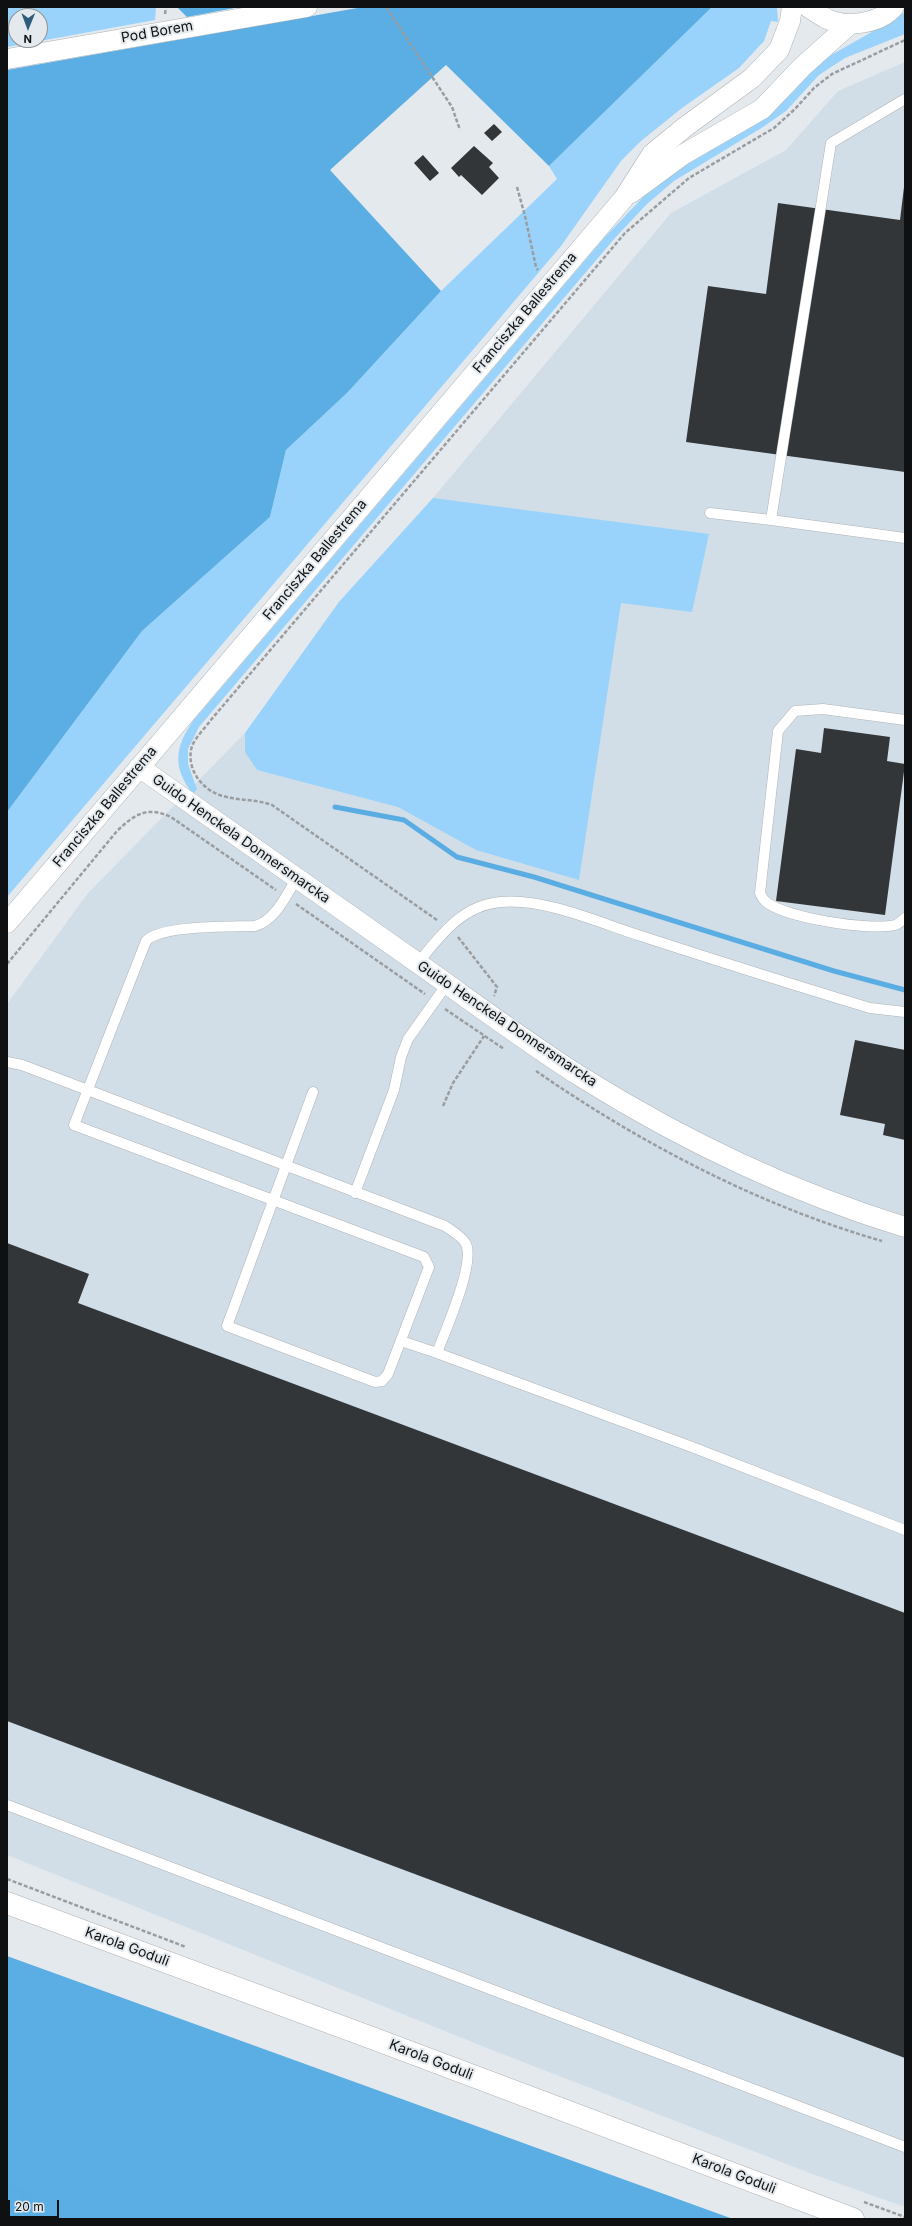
<!DOCTYPE html>
<html>
<head>
<meta charset="utf-8">
<style>
	body { margin:0 }
	#map { position:relative; width:912px; height:2226px; overflow:hidden; background:#e4e9ed; font-family:Inter,sans-serif }
	canvas { display:block }
	.frame { position:absolute; inset:0; border:8px solid #0e1011; pointer-events:none }
	.north { position:absolute; left:8px; top:8px; width:40px; height:40px; box-sizing:border-box; background:#e4e9ed; border:1px solid #8e9295; border-radius:50%; rotate:181deg; font-size:11px; font-weight:700; line-height:16px; text-align:center; color:#0e1011 }
	.north::after { content:''; display:block; margin:auto; width:14px; height:18px; background:#2d5d7b; clip-path:polygon(50% 0,100% 100%,50% 72%,0 100%) }
	.scale { position:absolute; left:8px; top:2200px; width:51px; height:18px; box-sizing:border-box; border:2px solid #0e1011; border-top:0; padding-left:5px; font-size:12px; line-height:14px; white-space:nowrap; color:#0e1011; -webkit-text-stroke:3px #e4e9ed; paint-order:stroke }
</style>
</head>
<body>
<div id="map">
<canvas width="912" height="2226"></canvas>
<div class="frame"></div>
<div class="north">N</div>
<div class="scale">20 m</div>
</div>
<script>
const c = document.querySelector('canvas').getContext('2d');
c.lineJoin = 'round';
function fillPath(path, color) {
  c.fillStyle = color;
  c.fill(path, 'evenodd');
}
function stroke(path, color, width, dash) {
  c.strokeStyle = color;
  c.lineWidth = width;
  c.lineCap = dash ? 'butt' : 'round';
  c.setLineDash(dash || []);
  c.stroke(path);
}
function write(font, color, halo, rows, align = 'center') {
  c.font = font + ' Inter,sans-serif';
  c.lineWidth = 4;
  c.setLineDash([]);
  c.textBaseline = 'middle';
  c.strokeStyle = halo;
  c.fillStyle = color;
  for (const [text, x, y, turn = 0] of rows) {
    c.save();
    c.translate(x, y);
    c.rotate((+turn || 0) * Math.PI / 180);
    c.textAlign = isNaN(turn) ? turn : align;
    if (halo) c.strokeText(text, 0, 0);
    c.fillText(text, 0, 0);
    c.restore();
  }
}
fillPath(new Path2D(`
	M905,62v2145l-90,-32 -323,-125 -485,-195v-851l81,-111 157,-160 94,-131 94,-104 238,-285 115,-63 52,-59z`), '#d2dee7');
fillPath(new Path2D(`
	M7,7h149l-1,13 -148,27zM16,16h24v24h-24z
	M712,7h65l1,15 -7,-1 -7,20 -25,27 -57,40 -41,33 -20,20 -60,85 -78,92 -476,559v-85l135,-181 128,-114 16,-67 61,-57 94,-102 116,-112 -8,-13z
	M905,12v22l-60,24 -26,17 -33,36 -23,16 -89,54 -27,23 -32,34 -416,489 -11,22v15l9,25 -4,5c-21,-27 -18,-47 0,-73l411,-483 43,-45 34,-25 66,-39 45,-36 30,-33 73,-41z
	M433,498l276,36 -17,78 -71,-9 -42,277 -103,-30 -78,-43 -141,-37 -12,-18v-19l94,-131z`), '#99d3fb');
fillPath(new Path2D(`
	M177,7h63l-53,10z
	M363,7h349l-163,159 -103,-101 -116,105 111,121 -94,102 -61,57 -16,67 -128,114 -135,181v-742z
	M7,1956l726,263h-726z`), '#5baee3');
stroke(new Path2D(`
	M335,807l69,13 53,37 77,20 300,94 71,19
	M7,2185l13,6 24,28`), '#5aade2', 5);
fillPath(new Path2D(`
	M494,124l8,8 -10,9 -8,-8z
	M474,146l19,17 -4,4 10,11 -17,17 -21,-20 -2,2 -8,-9z
	M423,155l16,18 -9,8 -16,-18z
	M904,187l1,285 -219,-30 22,-156 58,8 12,-91 122,17z
	M824,728l66,9 -3,24 18,3 -20,151 -109,-14 20,-152 25,4z
	M855,1040l50,10v90l-22,-5 2,-11 -45,-9z
	M7,1243l82,31 -11,29 827,310v445l-898,-337z`), '#323639');
const lane = new Path2D(`
	M710,513l61,7 60,-377 74,-44
	M771,520l134,18
	M905,720l-82,-11 -28,2 -17,20 -18,162c1,2 3,6 5,8 19,17 105,30 130,24 4,-1 7,-5 10,-7
	M297,878c-11,17 -21,42 -42,48 -24,1 -94,-1 -109,15l-72,184 350,132 5,10 -41,107 -6,7 -7,1 -148,-56c29,-78 57,-156 86,-234
	M418,963c22,-27 44,-58 83,-61 44,-4 99,21 140,34 77,25 153,49 229,72l35,4
	M7,1062l15,3 423,161c7,5 17,10 21,18 9,21 -21,87 -29,109l255,94 213,83
	M355,1193l39,-103 7,-33 7,-18 39,-55
	M401,1341l36,12
	M7,1805l898,342`);
const street = new Path2D(`
	M808,7c6,4 12,8 19,12 20,9 52,5 67,-12
	M7,59l300,-52
	M631,193l53,-39 78,-45 40,-42 48,-43
	M139,767c91,64 182,128 273,192 57,40 112,82 171,119 101,63 208,114 322,149
	M7,923l617,-725 28,-44 33,-27 67,-49 27,-28 11,-29 2,-14`);
const secondary = new Path2D(`
	M7,1903l373,138 473,178`);
stroke(lane, '#aeb3b7', 11);
stroke(street, '#aeb3b7', 21);
stroke(secondary, '#aeb3b7', 23);
stroke(new Path2D(`
	M386,7l66,100 8,23
	M165,14l1,-7
	M517,187l8,29 11,51 2,3
	M296,904l129,90
	M437,920l-165,-115c-16,-6 -32,-4 -49,-9 -20,-5 -38,-27 -31,-50 3,-8 13,-18 18,-25l415,-488 64,-55 85,-50 21,-19 19,-21 18,-14 73,-34
	M458,937l39,50 -3,9
	M7,964l110,-133c18,-17 30,-25 54,-14l105,73
	M445,1009l59,40
	M536,1071c104,72 224,135 346,170
	M443,1106l10,-23 31,-47
	M7,1879l179,68
	M864,2202l41,15`), '#9a9da0', 2.5, [4, 2]);
stroke(lane, '#fff', 10);
stroke(street, '#fff', 20);
stroke(secondary, '#fff', 22);
write('14px', '#0e1011', '#e4e9ed', [
	["Pod Borem",157,32,-10],
	["Franciszka Ballestrema",525,313,-50],
	["Franciszka Ballestrema",315,560,-50],
	["Franciszka Ballestrema",105,807,-50],
	["Guido Henckela Donnersmarcka",241,839,35],
	["Guido Henckela Donnersmarcka",507,1024,34],
	["Karola Goduli",127,1947,20],
	["Karola Goduli",431,2060,21],
	["Karola Goduli",734,2174,21]
]);
</script>
</body>
</html>
